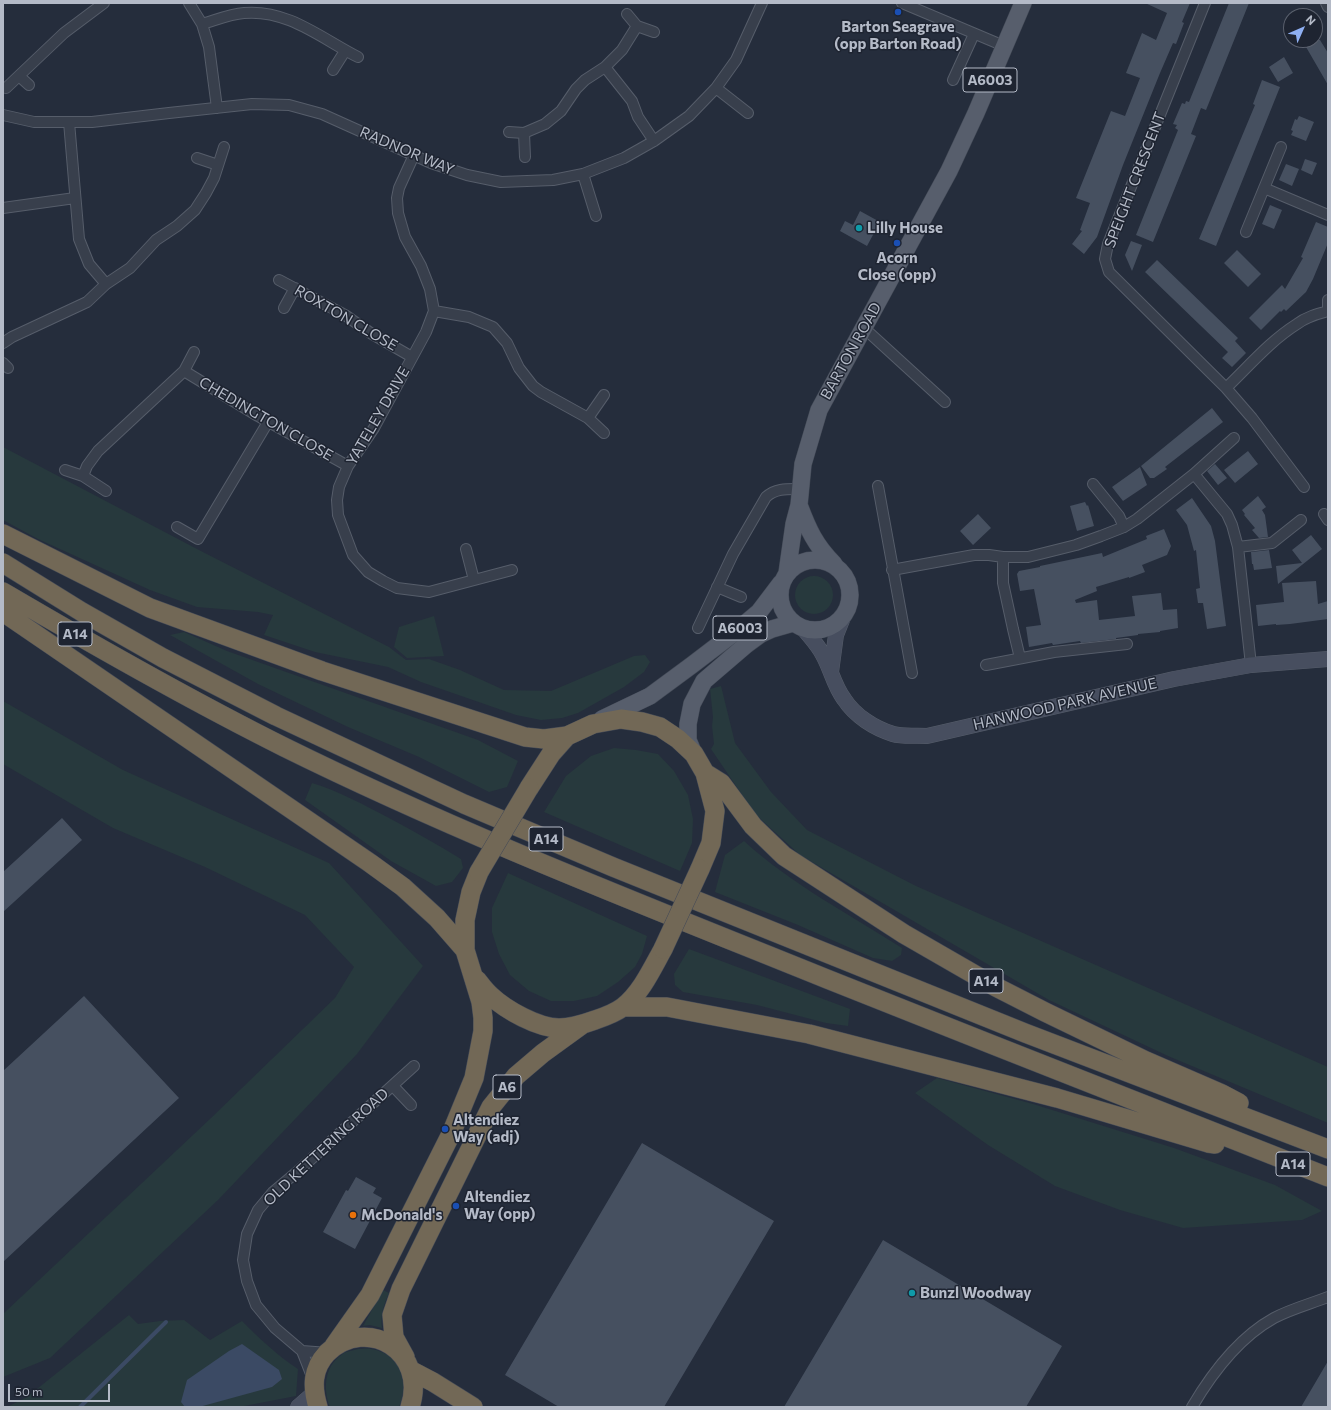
<!DOCTYPE html>
<html>
<head>
<meta charset="utf-8">
<style>
	body { margin:0 }
	#map { position:relative; width:1331px; height:1410px; overflow:hidden; background:#252d3c; font-family:Commissioner,sans-serif }
	canvas { display:block }
	.frame { position:absolute; inset:0; border:4px solid #b4bac7; pointer-events:none }
	.north { position:absolute; left:1283px; top:8px; width:40px; height:40px; box-sizing:border-box; background:#1e2431; border:1px solid #5a606d; border-radius:50%; rotate:45deg; font-size:11px; font-weight:700; line-height:16px; text-align:center; color:#b4bac7 }
	.north::after { content:''; display:block; margin:auto; width:14px; height:18px; background:#8eaff2; clip-path:polygon(50% 0,100% 100%,50% 72%,0 100%) }
	.scale { position:absolute; left:8px; top:1384px; width:102px; height:18px; box-sizing:border-box; border:2px solid #b4bac7; border-top:0; padding-left:5px; font-size:12px; line-height:14px; white-space:nowrap; color:#b4bac7; -webkit-text-stroke:3px #1e2431; paint-order:stroke }
</style>
</head>
<body>
<div id="map">
<canvas width="1331" height="1410"></canvas>
<div class="frame"></div>
<div class="north">N</div>
<div class="scale">50 m</div>
</div>
<script>
const c = document.querySelector('canvas').getContext('2d');
c.lineJoin = 'round';
function fillPath(path, color) {
  c.fillStyle = color;
  c.fill(path, 'evenodd');
}
function stroke(path, color, width, dash) {
  c.strokeStyle = color;
  c.lineWidth = width;
  c.lineCap = dash ? 'butt' : 'round';
  c.setLineDash(dash || []);
  c.stroke(path);
}
function write(font, color, halo, rows, align = 'center') {
  c.font = font + ' Commissioner,sans-serif';
  c.lineWidth = 3;
  c.setLineDash([]);
  c.textBaseline = 'middle';
  c.strokeStyle = halo;
  c.fillStyle = color;
  for (const [text, x, y, turn = 0] of rows) {
    c.save();
    c.translate(x, y);
    c.rotate((+turn || 0) * Math.PI / 180);
    c.textAlign = isNaN(turn) ? turn : align;
    if (halo) c.strokeText(text, 0, 0);
    c.fillText(text, 0, 0);
    c.restore();
  }
}
fillPath(new Path2D(`
	M3,447l194,102 192,98 17,13 23,-1 31,11 44,20 47,1 83,-35 11,-1 5,7 -6,10 -20,15 -46,26 -16,5 -21,2 -25,-5 -95,-33 -33,-15 -73,-15 -51,-17 9,-20 -15,-3 -61,-5 -47,-17 -112,-51 -35,-19z
	M795 595a19 19 0 1 1 38 0a19 19 0 1 1-38 0Z
	M434,616l10,40 -37,2 -13,-11 5,-20z
	M184,632l43,19 251,89 40,21 -11,26 -18,5 -70,-35 -71,-30 -90,-43 -88,-49z
	M721,686l14,57 36,49 36,38 109,56 412,181v56l-160,-67 -119,-56 -249,-145 -45,-41 -44,-65 3,-5 -2,-18 1,-9 -3,-28z
	M3,701l120,69 206,93 94,103 -66,88 -139,146 -168,158 -47,19v-63l208,-196 124,-120 19,-31 -49,-52 -100,-48 -92,-39 -110,-64z
	M614,748l22,2 22,4 16,17 14,24 5,24 -1,24 -12,28 -136,-59 22,-36 25,-20z
	M312,783c27,8 52,22 77,35 25,13 49,27 72,41l2,9 -11,14 -16,4 -45,-25 -86,-61z
	M744,841c47,43 105,73 158,107l-1,7 -9,6 -19,-3 -75,-33 -83,-33 10,-37z
	M508,873l139,63 -5,18 -7,13 -17,15 -21,14 -23,5h-23l-22,-10 -19,-16 -11,-21 -7,-22v-24z
	M689,949l161,60 -2,17 -22,-3 -69,-18 -74,-13 -8,-7 -1,-11z
	M937,1078l96,26 141,44 101,37 47,26 -20,9 -119,8 -63,-18 -65,-24 -67,-41 -73,-52z
	M383,1290l6,3c-5,11 -9,23 -7,35l-12,-3 -7,1z
	M129,1315l9,9 22,-3 24,-1 26,20 32,-19c18,18 35,34 56,48l-2,27 -57,11h-232l20,-10z
	M358,1349c5,0 9,-1 13,0 29,4 39,34 28,58h-69c-8,-20 -5,-44 16,-55 4,-1 9,-2 12,-3z`), '#27393d');
fillPath(new Path2D(`
	M242,1344l37,26 3,9 -10,8 -73,20h-14l-4,-5 6,-22 42,-29z`), '#3b4a64');
stroke(new Path2D(`
	M80,1407l86,-85`), '#3b4a64', 4);
fillPath(new Path2D(`
	M1145,3h45l-8,19 2,1 -8,21 -3,-1 -13,30 -37,92 -26,72 -13,17 -12,-10 10,-13 -2,-1 10,-27 -14,-5 35,-87 14,5 15,-38 -14,-5 16,-40 14,7 11,-27z
	M1229,3h20l-43,107 -5,-2 -10,26 5,2 -43,106 -17,-7 42,-105 -3,-2 2,-3 -4,-1 9,-21 3,1 1,-3 3,1z
	M1302,40h18l8,13v32z
	M1284,57l9,16 -15,9 -9,-15z
	M1262,80l18,7 -64,159 -17,-7 56,-134 -2,-1z
	M1299,116l15,6 -8,19 -15,-6 2,-4 -2,-1 4,-11 2,1z
	M1305,159l12,4 -5,12 -11,-5z
	M1286,164l13,5 -7,17 -13,-6z
	M1270,205l12,5 -8,19 -12,-5z
	M860,211l20,11 -13,24 -27,-15 5,-10 8,4z
	M1316,222l12,5v16l-15,36 -7,13 -20,19 -2,-2 -3,3 -1,-1 -19,19 -12,-12 33,-33 3,4 18,-31 -2,-1z
	M1131,241l11,4 -10,26 -7,-16z
	M1237,250l24,24 -13,13 -24,-24z
	M1157,260l81,78 -3,3 11,12 -14,14 -10,-9 6,-6 -83,-80z
	M1212,408l11,14 -58,45 2,2 -13,9h-4l-9,-12z
	M1248,451l10,13 -23,19 -11,-13z
	M1215,464l12,14 -9,7 -11,-14z
	M1140,467l7,18 -24,16 -11,-14z
	M1258,496l8,11 -4,3 3,5 3,22 -9,1 -7,-8 3,-2 -11,-13 1,-1 -3,-4z
	M1192,498l19,28 4,15 11,85 -19,3 -4,-26h-5l-2,-14 4,-1 -4,-38 -2,1 -7,-26 -11,-15z
	M1085,502l2,4 1,-1 6,21 -17,5 -7,-25z
	M978,514l13,14 -18,17 -13,-14z
	M1164,529l7,17 -4,9 -25,10 3,7 -16,6v-1l-33,10 1,4 -22,9 1,3 21,-3 2,20 36,-4 -3,-20 29,-3 2,17 14,-1 1,19 -18,3v1l-22,2v1l-22,3v1l-35,4 -1,-2 -27,4 -1,-2 -23,4 -3,-20 15,-2 -7,-36 -14,2 -3,-17 2,-3 21,-4v-1l62,-13 1,4 44,-18 -1,-3z
	M1311,535l11,14 -44,35 -2,-18 26,-3 -10,-13z
	M1269,550l3,18 -18,2 -1,-6h-1l-1,-12z
	M1316,581l2,23 10,-3v18l-38,5 -14,1v-1l-18,2 -2,-21 28,-3 -2,-19z
	M62,818l20,22 -79,72v-40z
	M84,996l95,102 -176,164v-191z
	M642,1143l132,78 -110,186h-105l-54,-32z
	M356,1177l20,11 -3,5 9,5 -27,51 -32,-17 23,-42 2,1z
	M883,1240l179,106 -36,61h-242z
	M1328,1361v46h-27z`), '#465060');
const street = new Path2D(`
	M189,3l13,21 7,23 8,61
	M902,3l102,43
	M1205,3l-97,241 -3,15 4,13 117,116 26,30 52,69
	M1326,3l2,4
	M627,14l10,12 17,6
	M202,24c14,-4 28,-10 42,-11 44,-4 78,26 114,44
	M605,67l27,34 6,16 16,24
	M333,70l12,-19
	M19,76l10,9
	M953,80l21,-46
	M6,88l58,-55 40,-30
	M716,88l32,25
	M3,115l31,7h58l77,-9 83,-9 37,1 33,9 109,49 36,12 34,7 52,-2 30,-6 41,-16 30,-17 35,-25 27,-28 20,-28 26,-57
	M69,122l10,117 10,25 17,20
	M509,132l15,1 21,-9 16,-13 15,-22 9,-9 20,-13 17,-17 15,-24
	M524,133l1,24
	M414,155l-15,33 -2,10 1,15 7,24 16,29 9,23 4,22 -8,21 -52,96 -26,38 -9,21 -2,13 1,15 15,40 15,17 15,9 14,7 32,4 83,-22
	M197,158l21,7
	M583,174l13,42
	M1264,188l64,27
	M3,208l72,-10
	M1246,232l35,-85
	M279,280l66,35 27,19 40,23
	M1328,300v10
	M284,308l11,-20
	M434,311l35,6 24,10 14,16 12,25 14,18 8,6 47,26 16,15
	M864,328l81,74
	M3,343l9,-6 75,-35 19,-18 24,-16 26,-28 21,-14 18,-16 11,-17 8,-15 10,-31
	M3,363l5,5
	M184,371l10,-19
	M1226,388c23,-22 44,-47 71,-64 9,-7 20,-10 31,-13
	M588,418l16,-23
	M65,470l18,6 23,15
	M1194,474l40,-36
	M83,476l4,-10 11,-15 86,-80 74,45 90,50
	M1093,484l26,32 5,11
	M878,486l34,187
	M1324,514l4,6
	M177,527l21,12 70,-117
	M1238,547l34,-4 29,-23
	M466,549l8,31
	M1003,557v26l10,46 7,29
	M892,570l82,-15h15l14,2h25l48,-12 25,-9 23,-9 13,-8 57,-45 33,40 5,11 6,22 13,118
	M717,587l24,10
	M698,628l35,-74 33,-57c10,-9 22,-8 34,-8
	M986,665l68,-13 73,-8
	M393,1086l18,19
	M302,1351l26,2
	M313,1379l-11,-28 -27,-23 -19,-23 -9,-24 -4,-21 4,-26 11,-24 15,-18 25,-21 116,-105
	M1192,1407c20,-34 46,-69 82,-89 17,-9 36,-14 54,-21`);
const secondary = new Path2D(`
	M803,628c7,9 15,17 20,27 8,14 11,31 21,44 11,17 30,29 49,35 10,3 23,1 34,2l247,-57 77,-14 77,-6
	M831,672l5,-37 8,-20
	M298,1407l16,-14`);
const primary = new Path2D(`
	M799,505c9,24 16,40 35,59
	M780 595a35 35 0 1 1 70 0a35 35 0 1 1-70 0Z
	M787,573l7,-49 5,-19 4,-41 16,-54 130,-239 27,-58 47,-110
	M602,719l48,-23 42,-31 42,-32 25,-21 22,-29
	M694,754l-6,-14v-16l4,-20 12,-23 42,-36 15,-11 11,-5 21,-6`);
const highway = new Path2D(`
	M3,534l147,74 172,63 203,66 19,2 23,-3 26,-12 28,-5 21,3 18,5 18,12 16,15 11,19 10,38 -4,32 -11,26
	M3,563l79,49 81,46 113,58 188,88 149,63 412,166 303,116
	M3,592c92,54 185,107 281,155 176,87 360,158 543,232 167,66 333,133 501,198
	M3,612l367,251 33,24 34,31 28,32
	M705,773l16,10 32,43 31,30 120,78 92,53 49,25 101,49 76,33 17,9
	M529,788l22,-34 16,-18
	M477,980c4,5 8,11 14,16 15,14 47,32 68,32 12,0 25,-4 36,-8 9,-3 20,-7 28,-13 18,-14 29,-38 40,-58
	M623,1007h44l142,27 248,64 151,45 7,1
	M334,1346l36,-51 81,-161 23,-56 9,-47v-13l-2,-16 -16,-52v-30l6,-28 8,-20
	M405,1357l-11,-20 -2,-22 9,-26 90,-182 25,-31 27,-23 40,-29
	M412,1371l21,11 40,25
	M318,1407c-6,-20 -6,-38 9,-54 41,-39 101,0 83,54`);
stroke(street, '#565d6a', 12);
stroke(secondary, '#565d6a', 16);
stroke(primary, '#414855', 18);
stroke(highway, '#444a57', 20);
stroke(street, '#383f4c', 10);
stroke(secondary, '#474e5f', 15);
stroke(primary, '#575e6c', 17);
stroke(highway, '#726856', 19);
const highwayBridge = new Path2D(`
	M479,872l50,-84
	M663,949l37,-80`);
stroke(highwayBridge, '#444a57', 20, []);
stroke(highwayBridge, '#726856', 19);
for (const [x, y, r, color] of [
	[898,12,4,"#1a4fb4"],
	[859,228,4,"#0f9aa8"],
	[897,243,4,"#1a4fb4"],
	[445,1129,4,"#1a4fb4"],
	[456,1206,4,"#1a4fb4"],
	[353,1215,4,"#e8710a"],
	[912,1293,4,"#0f9aa8"]
]) {
  const dot = new Path2D();
  dot.arc(x, y, r, 0, 2 * Math.PI);
  c.fillStyle = color;
  c.fill(dot);
  stroke(dot, '#1e2431', 1.5);
}
for (const [x, y, w] of [
	[990,80,54],
	[740,628,54],
	[75,634,34],
	[546,839,34],
	[986,981,34],
	[507,1087,28],
	[1293,1164,34]
]) {
  const box = new Path2D();
  box.roundRect(x - w / 2, y - 12, w, 24, 3);
  c.fillStyle = '#1e2431';
  c.fill(box);
  stroke(box, '#b4bac7', 1);
}
write('bold 14px', '#b4bac7', null, [
	["A6003",990,80],
	["A6003",740,628],
	["A14",75,634],
	["A14",546,839],
	["A14",986,981],
	["A6",507,1087],
	["A14",1293,1164]
]);
write('bold 15px', '#b4bac7', '#1e2431', [
	["Barton Seagrave",898,27,"center"],
	["(opp Barton Road)",898,44,"center"],
	["Lilly House",867,228],
	["Acorn",897,258,"center"],
	["Close (opp)",897,275,"center"],
	["Altendiez",453,1120],
	["Way (adj)",453,1137],
	["Altendiez",464,1197],
	["Way (opp)",464,1214],
	["McDonald's",361,1215],
	["Bunzl Woodway",920,1293]
], 'left');
write('15px', '#b4bac7', '#1e2431', [
	["RADNOR WAY",407,151,23],
	["SPEIGHT CRESCENT",1135,180,-69],
	["ROXTON CLOSE",346,318,30],
	["BARTON ROAD",851,351,-61],
	["YATELEY DRIVE",378,416,-60],
	["CHEDINGTON CLOSE",266,419,30],
	["HANWOOD PARK AVENUE",1065,704,-13],
	["OLD KETTERING ROAD",326,1147,-43]
]);
</script>
</body>
</html>
